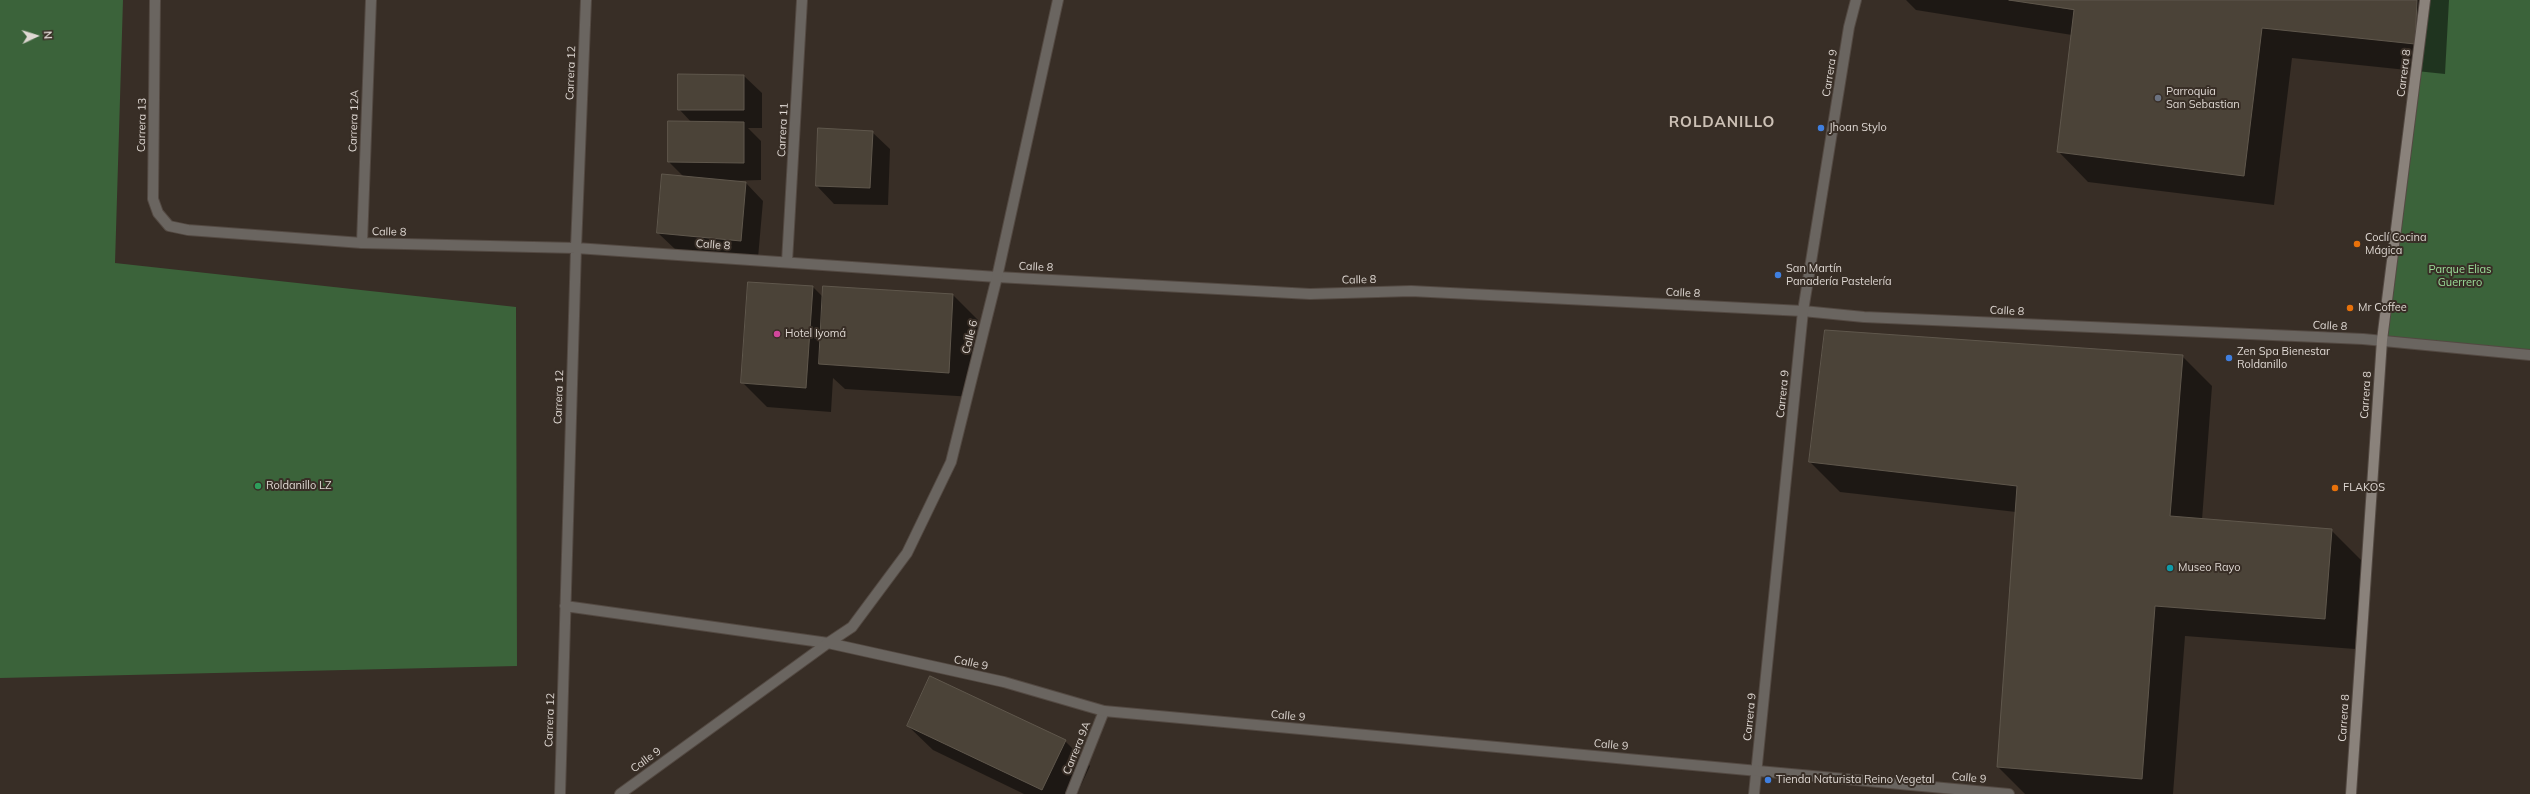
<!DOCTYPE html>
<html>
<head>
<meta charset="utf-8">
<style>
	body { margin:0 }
	#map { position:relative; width:2530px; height:794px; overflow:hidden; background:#382e26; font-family:Mulish,sans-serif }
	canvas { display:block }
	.north { position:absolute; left:16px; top:16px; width:40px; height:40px; -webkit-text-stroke:3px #382e26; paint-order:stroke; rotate:86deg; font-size:11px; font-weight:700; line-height:16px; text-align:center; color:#dfd8d3 }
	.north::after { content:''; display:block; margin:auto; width:14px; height:18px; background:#dfd8d3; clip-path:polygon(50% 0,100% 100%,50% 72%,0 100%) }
</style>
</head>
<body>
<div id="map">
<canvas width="2530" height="794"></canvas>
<div class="north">N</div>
</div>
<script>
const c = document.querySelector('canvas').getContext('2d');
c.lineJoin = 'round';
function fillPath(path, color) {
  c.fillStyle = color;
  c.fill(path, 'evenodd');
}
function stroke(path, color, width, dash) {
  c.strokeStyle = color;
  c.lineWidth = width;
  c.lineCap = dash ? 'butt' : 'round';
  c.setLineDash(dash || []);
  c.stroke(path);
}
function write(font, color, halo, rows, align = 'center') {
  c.font = font + ' Mulish,sans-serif';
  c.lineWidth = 4;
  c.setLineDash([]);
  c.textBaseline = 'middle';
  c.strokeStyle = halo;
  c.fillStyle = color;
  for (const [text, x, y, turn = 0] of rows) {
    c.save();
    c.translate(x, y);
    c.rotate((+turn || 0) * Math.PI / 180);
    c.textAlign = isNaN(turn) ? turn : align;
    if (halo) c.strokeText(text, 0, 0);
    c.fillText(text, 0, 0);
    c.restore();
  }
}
fillPath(new Path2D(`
	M0,0h123l-8,263 401,44 1,359 -517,12z
	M2425,0h105v355l-148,-15z`), '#3b633a');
fillPath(new Path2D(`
	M1906,0h543l-4,74 -153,-16 -18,147 -186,-23 -30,-31 14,-116 -156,-25z
	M744,76l18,17v35h-14l13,13v39l-34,1 19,2 17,18 -5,57 -82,-8 -18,-17 26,-56 -15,-15 23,-39 -13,-14z
	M872,132l18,17 -2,56 -54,-1 -17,-18z
	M813,287l11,11v-11l129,8 25,25 -5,77 -128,-8 -12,-11 -2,34 -64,-5 -25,-25z
	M2182,356l30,30 -10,134 129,10 31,31 -7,88 -170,-13 -12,158h-148l-27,-27 18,-255 -176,-20 -30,-30z
	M908,726l157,15 25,25 -13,28h-53l-91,-44z`), '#0007');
const building = new Path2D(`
	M2009,0h408l-2,44 -153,-16 -18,148 -187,-24 17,-142z
	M678,74l66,1v35h-66z
	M668,121l76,1v41l-76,-1z
	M818,128l55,3 -3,57 -54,-2z
	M662,174l84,8 -5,59 -84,-8z
	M748,282l65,4 -7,102 -65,-5z
	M823,286l130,8 -4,79 -130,-9z
	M1825,330l358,25 -13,161 162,13 -7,90 -170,-13 -13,173 -145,-12 20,-281 -208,-24z
	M930,676l136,64 -24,50 -135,-64z`);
fillPath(building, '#4b4338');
stroke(building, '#5f574c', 1);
const pedestrian = new Path2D(`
	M362,243l9,-243
	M1803,311l61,6 499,22 167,16`);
const minor = new Path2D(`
	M155,0l-2,199 5,14 11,13 19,4 174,13 214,5 421,29 313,17 101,-3 392,20
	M787,262l15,-262
	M565,606l263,37
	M560,794l16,-546 10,-248
	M1071,794l33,-83
	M1754,794l49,-483 46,-284 7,-27`);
const tertiary = new Path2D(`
	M828,643l24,-16 55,-74 44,-91 46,-185 61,-277
	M620,794l208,-151 176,39 100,29 905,83`);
const secondary = new Path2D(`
	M2351,794l31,-454 43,-340`);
stroke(pedestrian, '#534942', 12);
stroke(minor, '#534942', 12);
stroke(tertiary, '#534942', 12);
stroke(secondary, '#534942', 12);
stroke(pedestrian, '#6a6560', 10);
stroke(minor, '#6a6560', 10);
stroke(tertiary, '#6a6560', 10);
stroke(secondary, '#8a827b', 10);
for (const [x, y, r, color] of [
	[2158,98,4,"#6b7280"],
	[1821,128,4,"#3f7fe0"],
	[2357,244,4,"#e8710a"],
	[1778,275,4,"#3f7fe0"],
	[2350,308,4,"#e8710a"],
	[777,334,4,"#d1479c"],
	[2229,358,4,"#3f7fe0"],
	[258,486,4,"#2e9e5b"],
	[2335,488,4,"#e8710a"],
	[2170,568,4,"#0f9aa8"],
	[1768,780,4,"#3f7fe0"]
]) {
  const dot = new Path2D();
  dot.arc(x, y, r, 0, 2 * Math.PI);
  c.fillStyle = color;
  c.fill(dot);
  stroke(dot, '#382e26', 1.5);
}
write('11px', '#dfd8d3', '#382e26', [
	["Carrera 12",571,73,-88],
	["Carrera 9",1830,73,-81],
	["Carrera 8",2404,73,-83],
	["Carrera 12A",354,121,-88],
	["Carrera 13",142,125,-89],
	["Carrera 11",783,130,-87],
	["Calle 8",389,232,1],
	["Calle 8",713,245,4],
	["Calle 8",1036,267,3],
	["Calle 8",1359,280,-1],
	["Calle 8",1683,293,3],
	["Calle 8",2007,311,3],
	["Calle 8",2330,326,3],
	["Calle 6",970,337,-76],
	["Carrera 9",1783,394,-84],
	["Carrera 8",2366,395,-86],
	["Carrera 12",559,397,-88],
	["Calle 9",971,663,12],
	["Calle 9",1288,716,5],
	["Carrera 9",1750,717,-84],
	["Carrera 8",2344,718,-86],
	["Carrera 12",550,720,-88],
	["Calle 9",1611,745,5],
	["Carrera 9A",1077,748,-68],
	["Calle 9",646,760,-36],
	["Calle 9",1969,778,5]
]);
write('11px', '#dfd8d3', '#382e26', [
	["Parroquia",2166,92],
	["San Sebastian",2166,105],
	["Jhoan Stylo",1829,128],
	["Coclí Cocina",2365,238],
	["Mágica",2365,251],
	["San Martín",1786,269],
	["Panadería Pastelería",1786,282],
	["Mr Coffee",2358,308],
	["Hotel Iyomá",785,334],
	["Zen Spa Bienestar",2237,352],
	["Roldanillo",2237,365],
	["Roldanillo LZ",266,486],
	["FLAKOS",2343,488],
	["Museo Rayo",2178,568],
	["Tienda Naturista Reino Vegetal",1776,780]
], 'left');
write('11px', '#9bde99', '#382e26', [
	["Parque Elias",2460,270],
	["Guerrero",2460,283]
]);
c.letterSpacing = '1px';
write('bold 15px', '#ccc0b5', '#382e26', [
	["ROLDANILLO",1722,122]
]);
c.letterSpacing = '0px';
</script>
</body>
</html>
